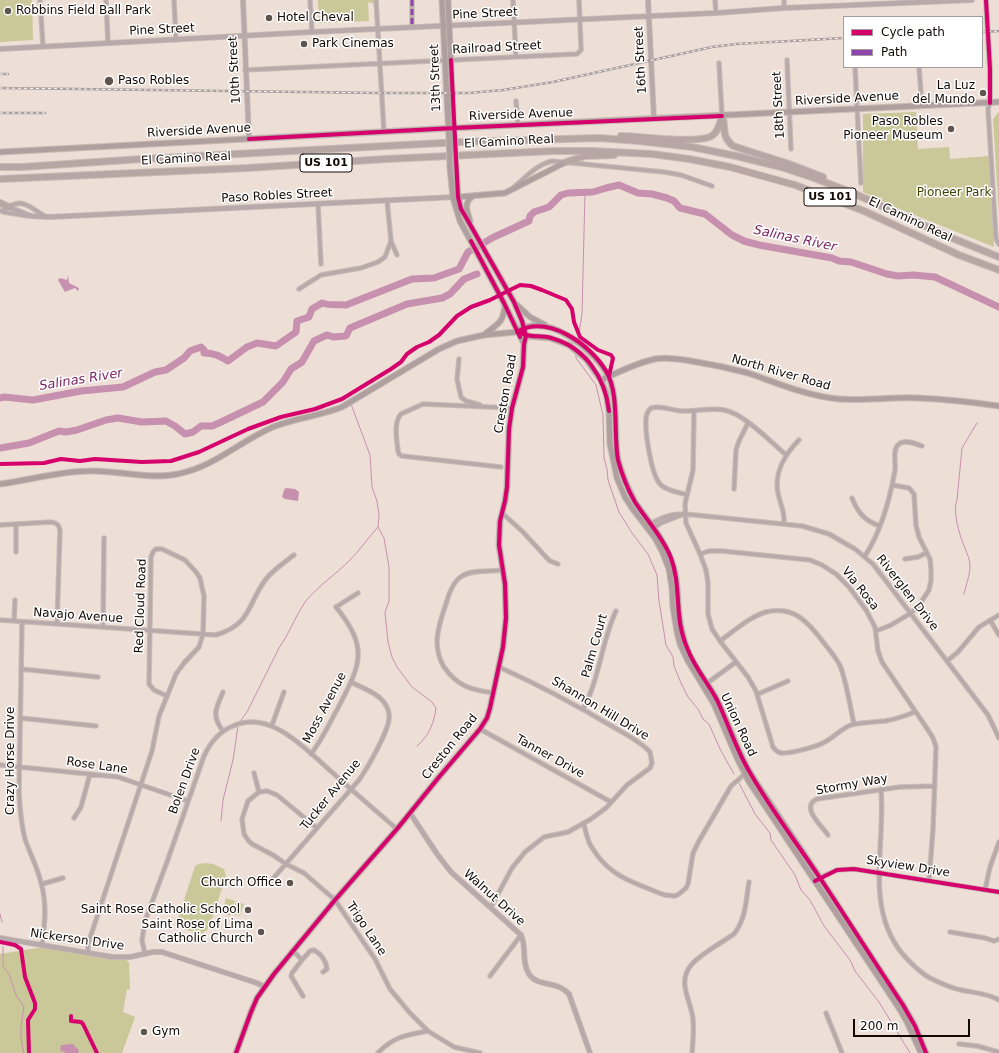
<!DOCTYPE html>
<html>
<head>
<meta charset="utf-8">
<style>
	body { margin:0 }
	#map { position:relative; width:999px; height:1053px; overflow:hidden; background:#edded6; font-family:"DejaVu Sans",sans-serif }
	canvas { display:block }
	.legend { position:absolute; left:843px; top:16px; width:140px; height:52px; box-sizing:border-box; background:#fff; border:1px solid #a09d9b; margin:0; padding:5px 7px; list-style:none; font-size:12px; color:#120905 }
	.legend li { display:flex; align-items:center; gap:8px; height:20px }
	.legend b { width:20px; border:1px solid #a09d9b }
	.scale { position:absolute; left:853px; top:1019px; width:117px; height:18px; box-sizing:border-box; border:2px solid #120905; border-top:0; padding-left:5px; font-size:12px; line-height:14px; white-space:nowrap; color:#120905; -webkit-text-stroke:3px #fff; paint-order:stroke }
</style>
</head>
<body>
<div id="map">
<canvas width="999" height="1053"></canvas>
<ul class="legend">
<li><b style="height:5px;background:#d6006c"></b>Cycle path</li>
<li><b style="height:5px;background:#8e44ad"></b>Path</li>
</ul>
<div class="scale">200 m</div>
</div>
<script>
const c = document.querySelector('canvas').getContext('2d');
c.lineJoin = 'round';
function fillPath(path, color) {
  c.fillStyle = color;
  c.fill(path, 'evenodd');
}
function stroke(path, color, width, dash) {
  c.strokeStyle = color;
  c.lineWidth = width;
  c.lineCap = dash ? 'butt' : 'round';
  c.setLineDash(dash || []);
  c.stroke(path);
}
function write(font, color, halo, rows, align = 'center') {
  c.font = font + ' "DejaVu Sans",sans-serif';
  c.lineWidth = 3;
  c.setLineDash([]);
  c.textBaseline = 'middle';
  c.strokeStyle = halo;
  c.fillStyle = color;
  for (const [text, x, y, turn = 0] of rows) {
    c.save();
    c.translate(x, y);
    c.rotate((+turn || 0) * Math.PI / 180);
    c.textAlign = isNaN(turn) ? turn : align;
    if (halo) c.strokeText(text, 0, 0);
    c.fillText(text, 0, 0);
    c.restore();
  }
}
fillPath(new Path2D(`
	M0,0h32l1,40 -33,2z
	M318,0h59l-4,4 -3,-2 -2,1 1,18 -50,2z
	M916,112l2,37 31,-2 1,12 39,-3 5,91 -94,-38 -37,-17v-78z
	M999,112v103l-6,-96z
	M205,863l8,1 11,5 2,7 -16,49 -3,5 -6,4c-9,-3 -19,-3 -24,-12l18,-56 4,-2z
	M226,898l9,3 -5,15 -8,-3z
	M236,901l8,3 -4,12 -8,-2z
	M50,946l72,11 7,5 1,28 -3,-1 -4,23 12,5 -13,36h-122v-99z`), '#cac899');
fillPath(new Path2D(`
	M732,235c8,0 19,3 22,11 -9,1 -16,-5 -22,-11z
	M68,275l1,8 10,5 -1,3 -3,-3 -10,4 -7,-12 2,-2 7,2z
	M286,488l9,1 4,3 -1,9 -13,-2 -3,-2 2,-7z
	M73,1044l6,6 -1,3h-12l-6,-3 1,-5z`), '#c690ae');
stroke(new Path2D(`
	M579,333l3,-19 3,-121
	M576,353v5l20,27 7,30 1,43 3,11 1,11 11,32 13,21 16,21 9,21 2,26 7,44 7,12 1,9 7,17 7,14 10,12 5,10 6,5 12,27 13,23
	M351,404l19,51 2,32 5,14 2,14 -1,12 6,11 5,29v34l-4,11 3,30 4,15 5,10 15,20 20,15 4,6c-2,15 -7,28 -19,38
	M964,594c2,-9 6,-19 6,-28 0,-7 -3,-12 -5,-18 -5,-10 -13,-38 -8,-48l5,-52 15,-25
	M239,723l8,-11 32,-64c10,-14 16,-31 26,-46 13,-16 30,-27 45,-42 10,-10 18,-22 28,-33
	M739,783l16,31 15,19 1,7 24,35 6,15 9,10 14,26 26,34 5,11 24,31 31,51
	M221,821l2,-21 10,-40 5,-34
	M0,914l2,8
	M3,947v19l6,8 7,21 8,12c-3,17 -5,29 0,46`), '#c690ae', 1);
stroke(new Path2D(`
	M0,398l4,-1 29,3 48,-9 42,-4 32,-15 11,-2 18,-12 6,-7 11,-4 3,3v3c10,0 16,3 24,8l19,-14 10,-4 19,3 20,-14 1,-11 12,-4 3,-8 10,-6c8,3 16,1 24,2l66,-26 22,-1 25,-9 9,-17 26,-15 35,-16 1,-5 4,-4 15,-5 12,-12 7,-2 25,-1 13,-4 13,-3 19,8 14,1 15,4 7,3 6,7 25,6 27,21 12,6 15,4 73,13 7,3 12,1 36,12 11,2 15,-1 22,2 64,30
	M0,448l29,-5 30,-12 7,1 11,-2 29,-10 12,-2 24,4 24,-1 9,5 10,8 8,-2 8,-6h11l7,-3 44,-21 20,-20 8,-13 11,-7 12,-21 13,-6 6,2 13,-1 4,-8 57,-24 35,-6 8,-4 14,-15 13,-5`), '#c690ae', 7);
const minor = new Path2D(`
	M40,0l3,46
	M106,0l2,43
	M174,0l2,40
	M310,0l2,32
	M376,0l8,132
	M412,0v27
	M513,0l3,57
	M715,0l1,13
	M784,0v8
	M787,60l4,89
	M719,63l3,53
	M855,67l6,116
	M919,67l3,39
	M245,70l332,-16 4,-4v-3l-2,-47
	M516,101l2,24
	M990,103l-2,6 8,130 3,5
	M514,187c12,-10 22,-22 38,-26l112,11 17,3 31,11
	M387,200l4,41 6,14
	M318,204l3,60
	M1,211c5,-1 7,-4 11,-6 14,-6 22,6 33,11
	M3,212l25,4
	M299,289l22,-14 40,-7 17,-6 7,-5 6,-16
	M459,359l-2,20 4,18 5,4 14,4
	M694,411l-1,59 -8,34 1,19 14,31 6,16 2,13v31l4,15 8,12 28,36 8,14 17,56c2,3 4,5 8,6 8,1 34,-6 42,-10 11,-5 17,-14 28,-18 11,-3 23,-3 34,-4 11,-2 20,-5 30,-9
	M501,467l-99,-11 -3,-2 -1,-3c-1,-11 -5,-28 3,-37l22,-10 89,4
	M734,489l2,-39 3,-9 9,-18
	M687,495c-8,-3 -20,-4 -26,-10 -10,-9 -16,-53 -15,-66 0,-5 2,-8 5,-11 10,-3 20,2 30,3 14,1 29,-4 43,-1 19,3 47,32 62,45
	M852,498c6,15 13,23 28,28
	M502,513l20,18 24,26 4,4 8,3
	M784,523c1,-11 -4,-19 -6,-30 -4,-20 7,-39 21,-53
	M0,525l51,-3c6,1 8,3 9,8l-3,94
	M646,527c12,-8 24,-14 39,-13l117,12 27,8 26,15 18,15 115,151 11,23
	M652,529l9,-6 23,-9
	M16,552v-28
	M700,554l9,-3h13l88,9 12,5 14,9 13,13 17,23 9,17 3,24 4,11 46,68 5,8 3,9 -3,82 -4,52
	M865,556c16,-25 25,-57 30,-86 1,-7 -3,-21 4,-26 6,-5 17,0 23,2
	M905,559l13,-2 8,-4
	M0,620l216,15c36,-11 31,-31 50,-56 7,-9 19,-17 28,-24
	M990,620l9,15
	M14,621l1,-21
	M22,622l-3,171c1,16 2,31 6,46 5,15 13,29 16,44 6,20 4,41 1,61
	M103,627l1,-89
	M876,631l15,-6 20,-12 9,-9 9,-14 2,-10v-11l-1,-10 -11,-22 -3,-12 -2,-31 -5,-6 -17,-3
	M720,641c14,-10 29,-24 46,-29 28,-7 43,11 58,31 6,8 13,15 17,25 6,17 9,38 13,56
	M947,661l11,-9 21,-25 20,-12
	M21,669l77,8
	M706,684l30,-22
	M494,693c-23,-3 -37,-7 -50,-26 -5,-8 -7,-17 -7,-27 1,-11 4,-22 8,-33 3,-10 7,-25 17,-31 11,-7 28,-4 40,-6
	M758,694l30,-13
	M583,709c17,-31 18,-66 33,-98
	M20,718l76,8
	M272,725l12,-33
	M480,729l131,73
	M223,731c-12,-16 -7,-22 0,-39
	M311,754c11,-14 18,-30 27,-46 22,-43 32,-59 -2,-101l22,-14
	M0,765l118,12 70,24
	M254,773l5,19
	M881,789c5,60 -19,125 28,172 6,6 13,13 21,17 10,5 20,10 31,12 13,3 26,3 38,10
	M74,818l7,-11 9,-33
	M584,824c1,5 2,10 4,15 1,6 6,11 9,16 16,22 38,28 62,38l6,2 10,1 4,-2 7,-6 2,-4 5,-31 6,-12 32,-55 15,-13
	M317,828l-40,-33 -10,-4 -8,1 -11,9 -6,18 2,15 4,6 4,4 21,11 13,9 18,9 31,27 40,59 15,30 20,24 18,18 26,16 26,6
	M828,835c-7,-10 -28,-28 -11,-36l83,-12 35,-1
	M819,878l18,-8 17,-1 145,23
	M270,882l89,-102c8,-11 29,-48 30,-61 1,-7 -2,-13 -6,-18 -7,-9 -21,-13 -32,-19
	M42,884l21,-6
	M985,890l5,-23 9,-25
	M491,907l21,-39 13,-16 19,-15 24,-5 23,-13 15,-11 21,-23 23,-17 2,-5 -2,-11c-9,-10 -23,-17 -35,-24 -37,-22 -76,-43 -116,-61
	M950,932l35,6 9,3 5,-2
	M293,951l9,9 -10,13 -1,3 12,20
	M88,953v-9l64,-193 7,-35 17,-42 8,-11 15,-16 4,-13 1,-38 -4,-18 -4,-6 -11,-12 -23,-11h-6l-3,3 -2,5 -2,127 5,6 13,6
	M145,954l-3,-14 3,-19 22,-59 37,-106c6,-13 14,-24 29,-30 39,-17 74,25 101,48 21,19 42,37 63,55
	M302,960l8,-9 4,-1c7,4 12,11 13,19l-4,3
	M490,976l31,-41
	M826,1013l16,40
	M959,1044l18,2 22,6
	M378,1053c15,-16 28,-18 50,-22
	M692,1053c1,-11 2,-23 1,-34 -2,-19 -17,-37 -1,-55 11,-12 28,-20 42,-30 12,-15 12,-34 15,-52`);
const tertiary = new Path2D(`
	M243,0l6,139
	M648,0l6,119
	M986,0l4,69v34
	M0,49l312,-17 404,-19 68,-5 188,-8
	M9,207l22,9 19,1 405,-20
	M410,813l27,41 14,18 70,63c6,12 0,27 8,39 9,14 28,6 40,20l21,59
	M0,938l112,19h18l23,-5h9l95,31 8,4`);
const secondary = new Path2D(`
	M442,0l7,139
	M448,0l6,138
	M0,152l454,-24 545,-26
	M450,168l3,30 7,23 44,82 20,41
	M458,197l47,-4 61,-31
	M470,221c-3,-10 -7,-18 3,-25
	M516,304l14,13 15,8
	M521,329c29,-14 71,19 85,43 14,22 7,62 12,88 4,14 10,29 17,42 12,18 27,34 35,55 8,18 7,37 9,56 1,12 4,24 8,36 7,18 20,33 29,49 12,23 19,48 32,71 6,11 13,21 20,31 17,26 35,52 52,78 28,43 55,85 83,127l12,21 11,27
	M485,334c14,-11 18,-11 20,-29
	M601,380c18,-8 35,-17 54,-21 12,-2 24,0 36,2 19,3 38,7 57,12 29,10 59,23 90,26 26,2 53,-2 79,-1 28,1 55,4 82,8
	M0,484c30,-4 60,-13 90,-13 27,-1 55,8 82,4 41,-6 64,-32 101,-48 22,-9 47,-11 69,-20l97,-58 18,-8 27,-6 33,-3 9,4 24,2 19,7 17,14 15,21 5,13 3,19 1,32 7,34 8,19 7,11 23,30 7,13 7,18 3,19 1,19 4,25 3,12 8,17 26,43 23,54 11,22 151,228 8,14 14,31
	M236,1053l15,-41 6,-14 17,-24 61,-74 62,-71 42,-52 41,-48 7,-11 3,-10 13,-61 3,-29 -1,-34 -6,-39 1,-24 5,-20 2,-14 2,-58 3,-21 11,-41 1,-23 2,-8 -4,-15 -8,-19 -53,-93 -3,-12 -2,-29`);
const motorway = new Path2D(`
	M722,116c5,13 -2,19 11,30l56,18 34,13
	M621,136c18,0 80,9 92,-1 6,-5 7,-12 9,-19
	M566,162l19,-6 29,-1
	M0,167h22l120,-8 319,-17 138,-4 40,3 53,6 44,9 45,11 33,11 39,15 99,45 47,19
	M0,179l248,-11 138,-9 167,-8h39l60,3 37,5 41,8 65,18 69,26 95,44 40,15
	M0,203l9,4`);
stroke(minor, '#c8bdb6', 5.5);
stroke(tertiary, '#c8bdb6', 6);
stroke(secondary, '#c8bdb6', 7);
stroke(motorway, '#c8bdb6', 8);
stroke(minor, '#b8aaaa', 3.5);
stroke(tertiary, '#b8aaaa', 4.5);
stroke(secondary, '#b09f9f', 5);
stroke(motorway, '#b7a6a3', 6);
const rail = new Path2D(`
	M982,32l17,-1
	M0,74h8
	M0,88l381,5h88l34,-3 50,-8 159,-35 24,-3 108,-6
	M0,113h45`);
stroke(rail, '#aca09e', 2.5);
stroke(rail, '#fff', 1, [3]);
const secondaryBridge = new Path2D(`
	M454,138l2,30
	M449,139l1,29`);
stroke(secondaryBridge, '#c8bdb6', 7, []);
stroke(secondaryBridge, '#b09f9f', 5);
stroke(new Path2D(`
	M412,0v27`), '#8e44ad', 3, [6, 3]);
stroke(new Path2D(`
	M986,0l4,69v34
	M249,139l205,-11 268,-12
	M471,241l33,62 16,34
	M517,332c31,-18 73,12 89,39 14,23 7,63 12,89 4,15 10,30 17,42 12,19 28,35 36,56 7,19 6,37 8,56 1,13 4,25 9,36 7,18 20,33 29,50 11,23 19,49 32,71 21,37 47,71 71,107 28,42 55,85 83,127l12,21 11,27
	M521,333c9,5 20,2 30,5 34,9 54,39 58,73
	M0,464l44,-1 17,-4 19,2 15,-2 47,3 29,-1 28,-9 49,-23 33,-12 34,-8 27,-10 49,-30 10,-7 6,-8 10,-7 12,-5 10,-7 18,-19 14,-9 19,-7 30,-15 11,1 11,4 24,10 6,9 2,13 6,15 18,13 13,5 2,3 -4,18
	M815,881l22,-11 17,-1 145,23
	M0,942l15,3 6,4 4,28 10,26v6l-7,11 1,33
	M71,1016v5l10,1 2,2 14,29
	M236,1053l15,-41 6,-14 17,-24 61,-74 62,-71 42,-52 41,-48 7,-11 3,-10 13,-61 3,-29 -1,-34 -6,-39 1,-24 5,-20 2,-14 2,-58 3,-21 11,-41 1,-23 2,-8 -4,-15 -8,-19 -47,-83 -6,-10 -3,-12 -7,-137`), '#d6006c', 4);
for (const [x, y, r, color] of [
	[8,11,4,"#5f544e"],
	[269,18,4,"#5f544e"],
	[304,44,4,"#5f544e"],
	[109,81,5,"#5f544e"],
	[983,93,4,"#5f544e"],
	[951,129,4,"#5f544e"],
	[290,883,4,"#5f544e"],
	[248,910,4,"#5f544e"],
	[261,932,4,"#5f544e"],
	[144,1032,4,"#5f544e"]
]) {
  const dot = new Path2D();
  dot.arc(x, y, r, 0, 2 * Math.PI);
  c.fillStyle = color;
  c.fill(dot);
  stroke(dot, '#fff', 1.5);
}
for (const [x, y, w] of [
	[326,163,52],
	[830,197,52]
]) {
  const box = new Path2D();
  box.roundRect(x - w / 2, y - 9, w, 18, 3);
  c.fillStyle = '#fff';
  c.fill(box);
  stroke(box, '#120905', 1);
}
write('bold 11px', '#120905', null, [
	["US 101",326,163],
	["US 101",830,197]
]);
write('12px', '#120905', '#fff', [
	["Robbins Field Ball Park",16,11],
	["Hotel Cheval",277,18],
	["Park Cinemas",312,44],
	["Paso Robles",118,81],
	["La Luz",975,86,"right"],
	["del Mundo",975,100,"right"],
	["Paso Robles",943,122,"right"],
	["Pioneer Museum",943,136,"right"],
	["Church Office",282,883,"right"],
	["Saint Rose Catholic School",240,910,"right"],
	["Saint Rose of Lima",253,925,"right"],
	["Catholic Church",253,939,"right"],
	["Gym",152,1032]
], 'left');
write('12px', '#120905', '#fff', [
	["Pine Street",485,14,-3],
	["Pine Street",162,30,-3],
	["Railroad Street",497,48,-3],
	["16th Street",641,60,-93],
	["10th Street",235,70,-93],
	["13th Street",436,78,-92],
	["Riverside Avenue",847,99,-3],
	["18th Street",779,105,-93],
	["Riverside Avenue",521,115,-2],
	["Riverside Avenue",199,131,-3],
	["El Camino Real",509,142,-3],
	["El Camino Real",186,159,-3],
	["Paso Robles Street",277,196,-3],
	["El Camino Real",910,220,25],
	["North River Road",781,373,16],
	["Creston Road",506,394,-80],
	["Via Rosa",860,589,51],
	["Riverglen Drive",907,593,52],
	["Red Cloud Road",141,606,-88],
	["Navajo Avenue",78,616,4],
	["Palm Court",595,646,-74],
	["Moss Avenue",325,708,-62],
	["Shannon Hill Drive",600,709,31],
	["Union Road",738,725,65],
	["Creston Road",450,747,-51],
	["Tanner Drive",550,757,29],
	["Crazy Horse Drive",11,761,-90],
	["Rose Lane",97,766,8],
	["Bolen Drive",185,781,-70],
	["Stormy Way",852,785,-10],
	["Tucker Avenue",331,795,-51],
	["Skyview Drive",908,867,9],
	["Walnut Drive",494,898,42],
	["Trigo Lane",366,929,56],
	["Nickerson Drive",77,940,8]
]);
write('12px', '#3f4402', '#fff', [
	["Pioneer Park",954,193]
]);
write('italic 13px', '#7b2563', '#fff', [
	["Salinas River",795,239,12],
	["Salinas River",81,380,-9]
]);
</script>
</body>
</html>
